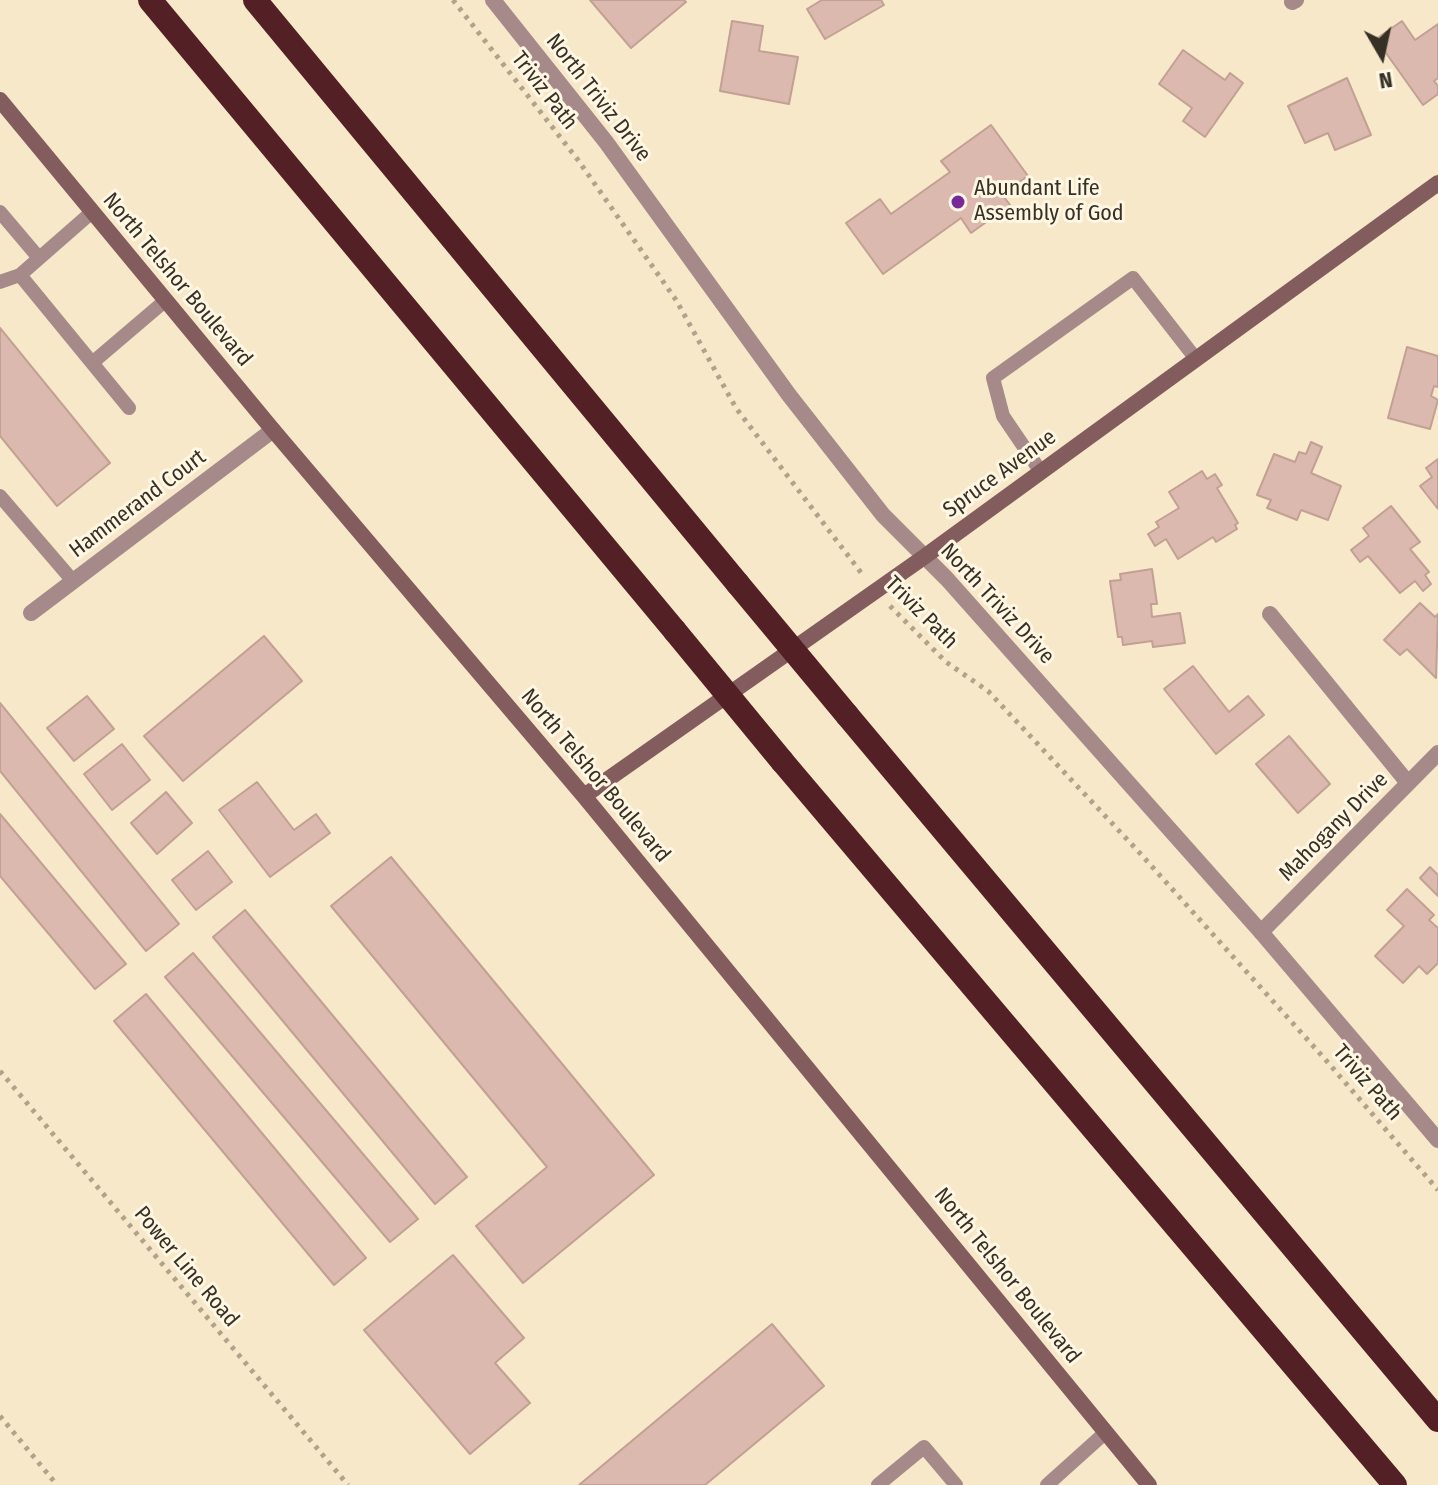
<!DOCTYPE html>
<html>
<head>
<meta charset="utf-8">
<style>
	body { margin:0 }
	#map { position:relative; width:1438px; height:1485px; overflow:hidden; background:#f7e8c9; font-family:"Fira Sans Condensed",sans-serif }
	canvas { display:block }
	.north { position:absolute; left:1342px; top:16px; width:80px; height:80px; -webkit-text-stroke:6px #fff6e3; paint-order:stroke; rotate:171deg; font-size:22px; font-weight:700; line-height:32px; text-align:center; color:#373125 }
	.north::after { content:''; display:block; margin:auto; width:28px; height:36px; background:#373125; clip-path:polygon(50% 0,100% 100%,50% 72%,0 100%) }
</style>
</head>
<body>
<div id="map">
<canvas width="1438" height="1485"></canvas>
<div class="north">N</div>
</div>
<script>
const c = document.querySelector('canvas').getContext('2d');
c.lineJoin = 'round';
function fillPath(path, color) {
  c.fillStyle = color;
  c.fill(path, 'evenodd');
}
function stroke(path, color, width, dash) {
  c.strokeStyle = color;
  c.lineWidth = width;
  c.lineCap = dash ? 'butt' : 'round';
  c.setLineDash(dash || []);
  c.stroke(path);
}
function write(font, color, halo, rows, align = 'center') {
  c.font = font + ' "Fira Sans Condensed",sans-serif';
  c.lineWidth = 6;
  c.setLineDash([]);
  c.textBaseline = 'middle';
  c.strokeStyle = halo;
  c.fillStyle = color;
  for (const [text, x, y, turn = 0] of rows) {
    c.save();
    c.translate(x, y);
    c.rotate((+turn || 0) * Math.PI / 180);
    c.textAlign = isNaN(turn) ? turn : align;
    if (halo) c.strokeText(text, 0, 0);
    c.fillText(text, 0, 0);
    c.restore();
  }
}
const building = new Path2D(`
	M590,0h94l2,2 -55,46z
	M822,0h59l3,5 -59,34 -18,-30z
	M732,21l31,5 -4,25 39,6 -9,47 -69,-13z
	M1402,21l13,19 23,-16v54l-4,3 4,5v8l-15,11 -47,-66z
	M1183,50l42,30 5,-7 13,10 -38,54 -22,-16 9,-13 -33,-24z
	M1347,78l24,57 -36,15 -7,-17 -23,10 -17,-37z
	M991,125l37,51 -26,18 8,11 -39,28 -10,-15 -78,56 -37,-51 34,-24 11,15 59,-42 -9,-11z
	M0,328l110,135 -53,43 -57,-70z
	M1407,347l31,9v31l-4,-1 -3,10 7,4 -8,29 -42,-11z
	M1311,442l11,5 -11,26 30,13 -13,34 -27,-10 -4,10 -30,-12 4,-8 -14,-5 17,-41 21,8 4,-10 7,2z
	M1438,459v50l-18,-23 12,-9 -6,-9z
	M1202,471l5,8 8,-5 7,11 -5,3 21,35 -3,2 2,4 -21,13 -3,-5 -35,22 -12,-20 -11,7 -7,-12 11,-7 -3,-5 23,-14 -10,-16z
	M1391,506l29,36 -10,7 19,23 -4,3 6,9 -8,7 -8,-10 -15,12 -32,-37 -8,6 -9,-12 18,-14 -6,-8z
	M1152,569l5,35h-6l1,13 28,-4 5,30 -32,4 -1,-6 -29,4 -1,-8h-4l-8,-56 11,-1 -1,-6z
	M1420,603l15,14 3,-3 -2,64 -29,-29 -7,6 -16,-15z
	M264,636l38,45 -119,100 -39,-45z
	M1193,666l36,46 19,-16 16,19 -48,39 -52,-65z
	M87,696l27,33 -40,32 -27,-33z
	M0,703l179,221 -33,27 -146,-180z
	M1289,736l41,48 -32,29 -42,-49z
	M122,744l28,36 -38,30 -28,-36z
	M257,782l37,48 22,-16 14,19 -60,44 -51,-67z
	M166,792l26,31 -35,31 -26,-31z
	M0,814l126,150 -31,25 -95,-113z
	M208,851l24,31 -36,28 -24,-30z
	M391,857l263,318 -131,108 -47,-57 71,-59 -216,-261z
	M1430,867l8,8v21l-18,-18z
	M1407,889l27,26 -5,5 9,8v35l-11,11 -8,-8 -16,17 -28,-27 29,-30 -17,-16z
	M245,910l222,267 -32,27 -222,-267z
	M193,953l225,266 -28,23 -225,-265z
	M146,994l220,264 -32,27 -220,-264z
	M453,1255l71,83 -29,25 35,40 -60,51 -106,-124z
	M772,1324l52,62 -119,99h-126z`);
fillPath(building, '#dcb9ae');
stroke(building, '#c2a094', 2);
stroke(new Path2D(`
	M453,0l125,160 98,140 60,108 126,166
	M890,606l56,56 42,29 150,160 186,207 114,132
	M0,1071l348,414
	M0,1416l57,69`), '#afa38b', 5, [4, 6]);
stroke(new Path2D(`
	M0,212l39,46
	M92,212l-72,63 109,133
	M0,282l20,-7
	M92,363l74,-63
	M1041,472l-38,-56 -10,-38 140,-100 63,81
	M0,496l73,85
	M878,1485l46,-38 32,38
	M1047,1485l59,-53`), '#a68a8a', 14);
stroke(new Path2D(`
	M1292,2l4,-2
	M31,613l242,-183
	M1270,614l138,169
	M1261,932l177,-179`), '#a68a8a', 16);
stroke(new Path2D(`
	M493,0l113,142 183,253 94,120 64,64 314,353 177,208`), '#a68a8a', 16);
stroke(new Path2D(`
	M0,100l273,330 311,366 565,689
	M584,796l340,-239 514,-374`), '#835c5e', 16);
stroke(new Path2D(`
	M150,0l525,631
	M255,0l483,584
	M847,715l591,705
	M782,761l613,724`), '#532025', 24);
stroke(new Path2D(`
	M738,584l109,131
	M675,631l107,130`), '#532025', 24);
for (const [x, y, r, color] of [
	[958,202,8,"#792898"]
]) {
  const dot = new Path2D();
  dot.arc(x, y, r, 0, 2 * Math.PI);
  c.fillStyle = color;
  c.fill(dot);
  stroke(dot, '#fff6e3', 3);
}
write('22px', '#373125', '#fff6e3', [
	["Triviz Path",544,91,52],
	["North Triviz Drive",598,98,52],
	["North Telshor Boulevard",177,280,50],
	["Spruce Avenue",1000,474,-36],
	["Hammerand Court",138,504,-37],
	["North Triviz Drive",997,604,47],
	["Triviz Path",921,613,45],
	["North Telshor Boulevard",595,776,50],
	["Mahogany Drive",1334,827,-45],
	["Triviz Path",1367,1083,49],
	["Power Line Road",186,1267,50],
	["North Telshor Boulevard",1007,1276,51]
]);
write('22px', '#373125', '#fff6e3', [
	["Abundant Life",974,189],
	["Assembly of God",974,214]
], 'left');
</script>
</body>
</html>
